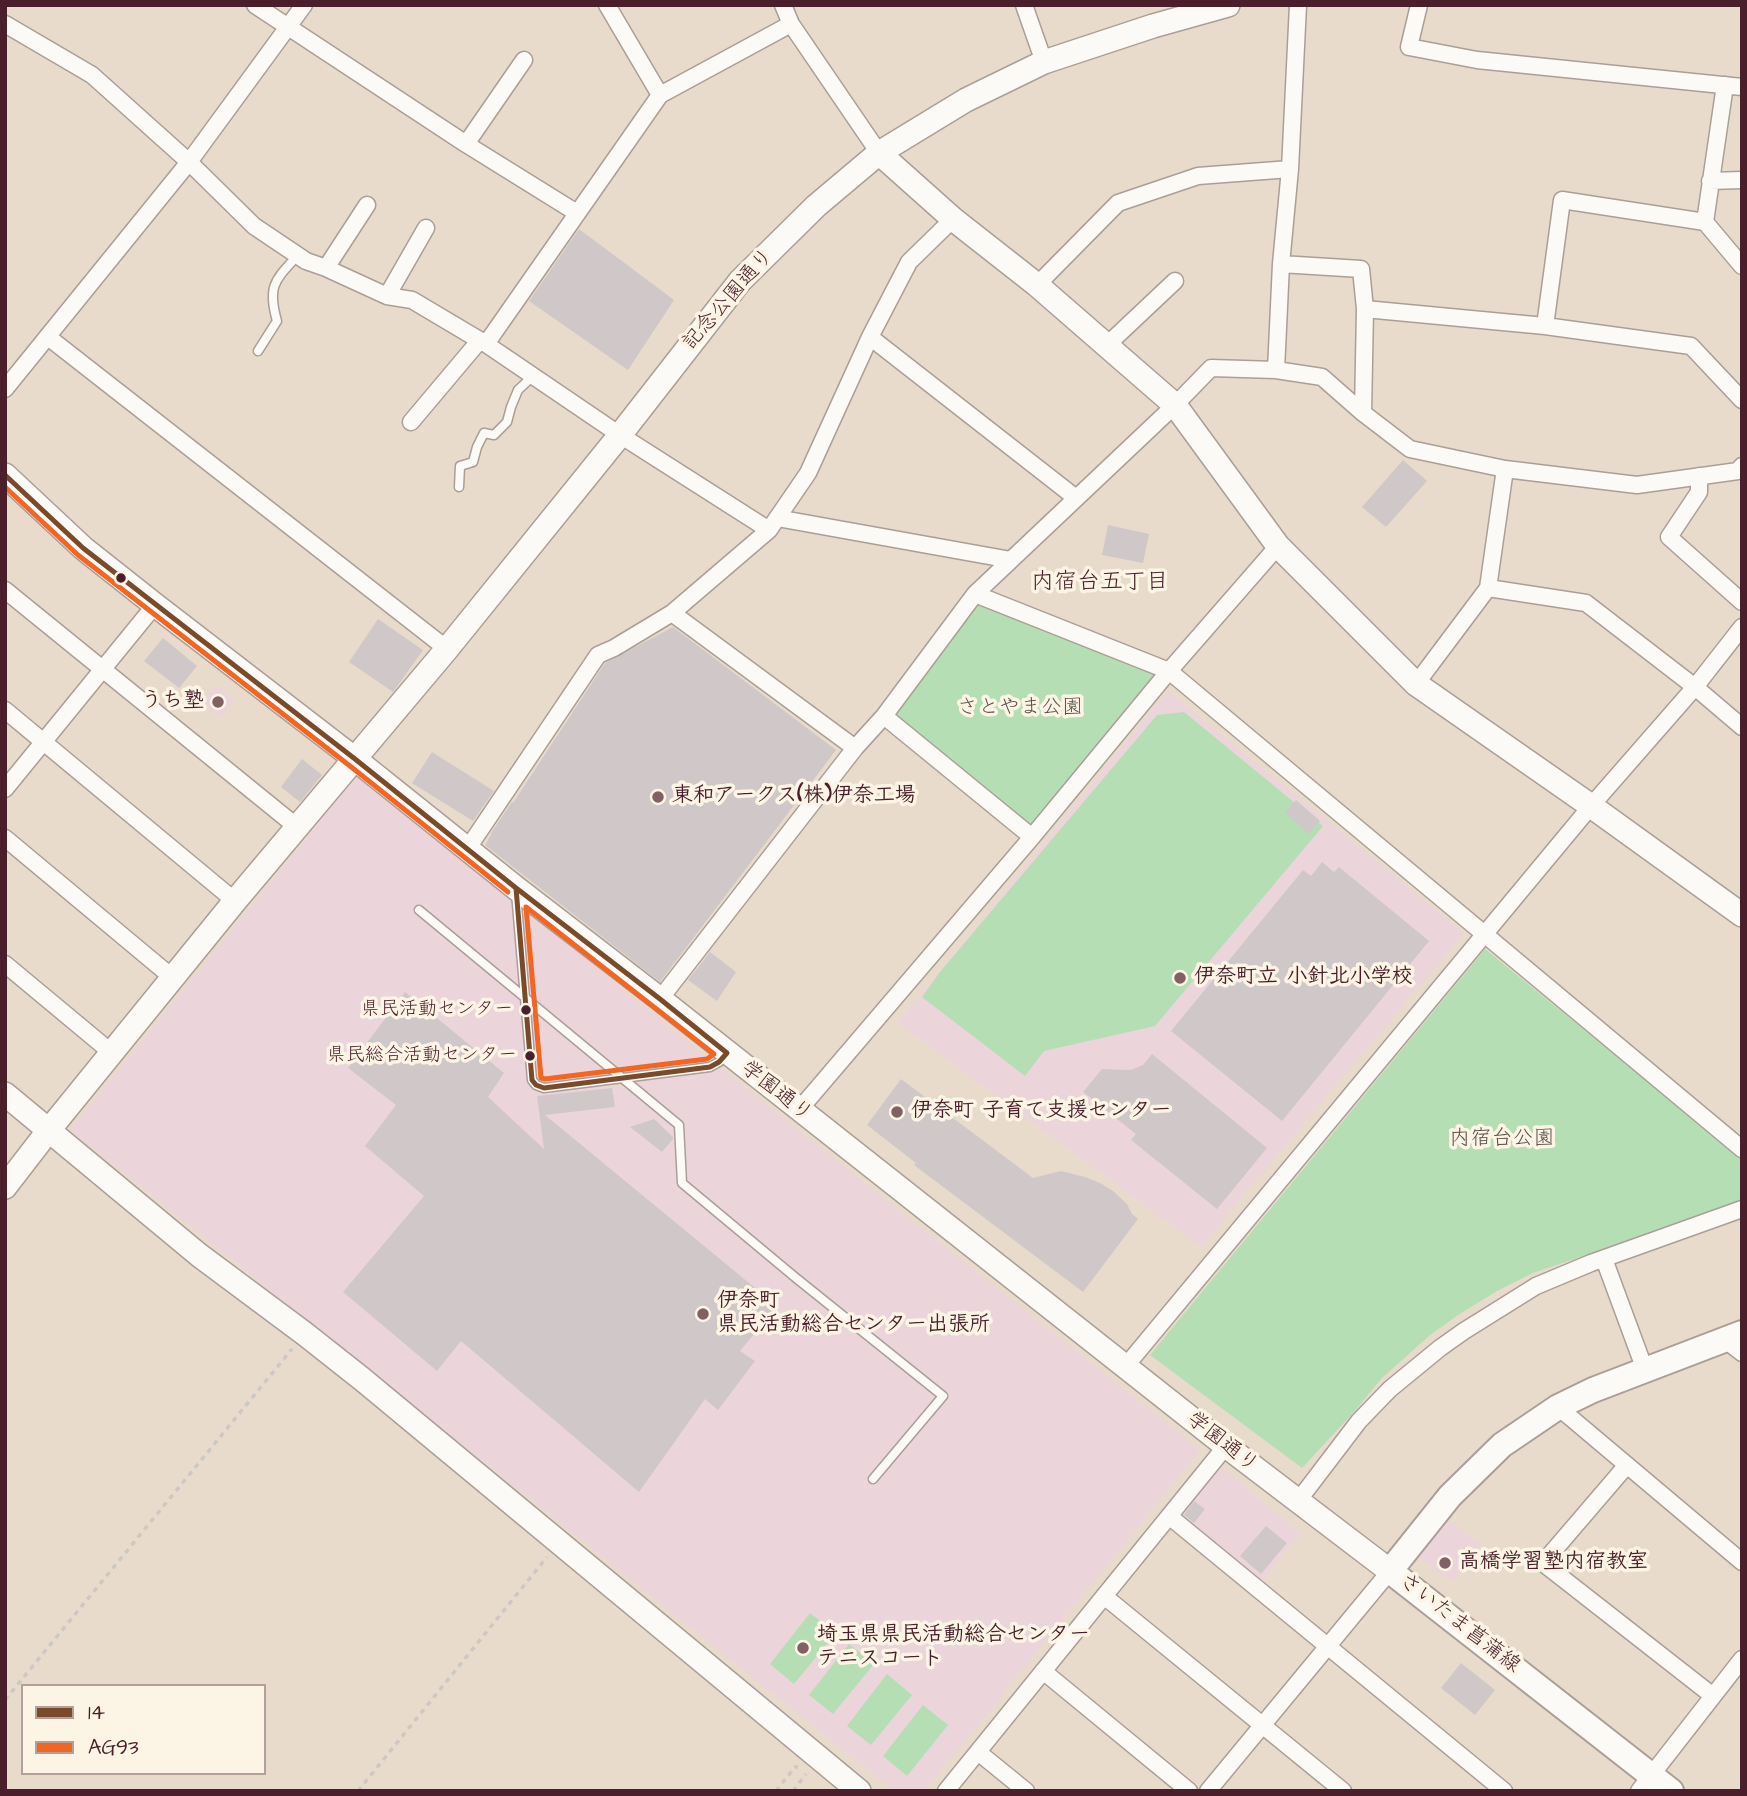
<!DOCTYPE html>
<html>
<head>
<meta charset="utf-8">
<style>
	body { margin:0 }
	#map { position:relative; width:1747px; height:1796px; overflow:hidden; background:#e8dbcb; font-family:"Architects Daughter",sans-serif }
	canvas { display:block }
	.frame { position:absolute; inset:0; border:7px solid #4a1f2b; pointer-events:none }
	.legend { position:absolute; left:21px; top:1684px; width:245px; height:91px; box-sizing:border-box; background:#fcf5e5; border:2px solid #b59f9b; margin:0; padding:9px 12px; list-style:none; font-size:21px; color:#4a1f2b }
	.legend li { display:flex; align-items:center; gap:14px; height:35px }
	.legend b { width:35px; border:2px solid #b59f9b }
</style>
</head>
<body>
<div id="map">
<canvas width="1747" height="1796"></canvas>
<div class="frame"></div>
<ul class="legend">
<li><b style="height:9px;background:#7a4b2a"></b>14</li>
<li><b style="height:9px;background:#f26522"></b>AG93</li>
</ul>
</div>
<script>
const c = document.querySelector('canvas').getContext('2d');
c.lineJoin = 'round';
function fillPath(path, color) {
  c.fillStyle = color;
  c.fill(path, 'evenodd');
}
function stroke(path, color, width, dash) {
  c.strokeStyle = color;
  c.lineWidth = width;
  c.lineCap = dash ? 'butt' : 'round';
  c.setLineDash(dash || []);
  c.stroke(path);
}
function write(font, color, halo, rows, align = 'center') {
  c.font = font + ' "Architects Daughter","Klee One",sans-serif';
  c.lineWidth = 7;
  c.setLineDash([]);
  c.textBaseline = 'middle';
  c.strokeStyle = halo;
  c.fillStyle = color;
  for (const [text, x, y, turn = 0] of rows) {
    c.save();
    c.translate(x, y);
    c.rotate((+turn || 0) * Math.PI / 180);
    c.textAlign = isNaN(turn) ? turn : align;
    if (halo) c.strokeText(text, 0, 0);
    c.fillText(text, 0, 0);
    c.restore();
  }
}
fillPath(new Path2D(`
	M216,685l19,15 -14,18 -19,-14z
	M1168,691l296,242 -264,314 -302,-224z
	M358,774l379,307 463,369 -275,341h-31l-824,-661z
	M1220,1466l81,68 -39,48 -85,-66z
	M1447,1519l34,25 -29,38 -34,-25z`), '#ebd5db');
fillPath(new Path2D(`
	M975,594l194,77 -137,166 -148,-121z
	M1184,712l139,114 -168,200 -111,25 -19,25 -103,-79 18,-25 217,-257z
	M1485,949l257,209v45l-209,70 -36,18 -39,24 -29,21 -47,42 -29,35 -51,55 -152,-113z
	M810,1613l26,20 -42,51 -24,-20z
	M849,1644l25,20 -41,50 -24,-19z
	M887,1674l25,21 -41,50 -24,-19z
	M923,1705l25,20 -41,51 -24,-20z`), '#b6deb5');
fillPath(new Path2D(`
	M579,229l95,71 -46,70 -99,-69z
	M1403,460l24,21 -41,46 -24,-20z
	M1108,525l41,9 -6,29 -41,-8z
	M378,619l45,31 -30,42 -44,-30z
	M673,627l163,123 -176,232 -175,-137 7,-12h-1l21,-31 1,1 92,-140z
	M163,638l34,28 -18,22 -35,-27z
	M432,752l62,39 -21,30 -61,-38z
	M302,759l20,16 -22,27 -19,-15z
	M1296,800l24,21 -11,13 -24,-21z
	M1322,862l12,10 5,-5 90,74 -147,180 -111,-90 132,-161 8,6z
	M710,952l26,20 -19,29 -29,-21z
	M405,992l99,81 -16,24 56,52 -7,-53 75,-8 3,19 -70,8 232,191 -37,45 15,10 -37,49 -13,-11 -66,93 -178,-151 -24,30 -94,-79 81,-96 -59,-50 31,-41 -48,-37z
	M1152,1054l115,94 -50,61 -86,-69 5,-6 -53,-42 19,-23 29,1 12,-5z
	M901,1079l132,99 28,-7 24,6 15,6 13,8 14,13 5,10 6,5 -55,73 -169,-127 2,-2 -49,-38z
	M654,1119l19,18v2l-11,13 -32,-25z
	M1194,1501l11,8 -11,14 -10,-8z
	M1266,1526l21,17 -26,31 -21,-18z
	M1461,1663l34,27 -20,25 -34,-27z`), '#d0c8c8');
const lane = new Path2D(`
	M258,351l19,-30c-10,-35 -2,-41 21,-66
	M459,487l1,-21 13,-4 4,-15 7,-14 10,2 13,-13 4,-15 7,-17 15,-14
	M516,893l16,187 4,5 8,3 166,-21 9,-5 6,-6
	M419,910l260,215 3,58 114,95 147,118 -70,83`);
const street = new Path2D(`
	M255,5l211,139 111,69
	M607,5l53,90
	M783,5l8,19 88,129
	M1024,5l20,57
	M1419,5l-10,42 68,13 265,27
	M5,24l87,51 97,87 65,64 52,35 20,7 61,28 25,4 74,44 134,91 149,95
	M466,144l58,-84
	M1710,181l32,-1
	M1705,222l20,-137
	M1281,264l80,5 4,40 -2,104
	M326,268l41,-63
	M1037,285l81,-82 80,-27 92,-7
	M387,296l39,-68
	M1365,309l180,17 146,20 51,54
	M1545,326l17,-126 143,22 37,44
	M48,337l399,312
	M870,337l206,161
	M486,344l174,-249 131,-71
	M1106,346l69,-65
	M1276,370l5,-106 9,-95 8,-164
	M5,389l184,-227 115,-157
	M411,422l69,-82
	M1699,476v16l-30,45 73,65
	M777,518l234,42
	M1488,588l98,15 109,84 47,40
	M5,590l292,237
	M975,594l194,77 573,478
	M672,613l183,135
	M1416,684l72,-96 17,-119
	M5,710l230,191
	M884,716l148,121
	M5,789l150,-184
	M5,838l168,140
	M468,848l130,-193 16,-7 58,-35 97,-83 39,-57 62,-136 39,-75 44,-43
	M5,964l107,89
	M660,999l195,-251 29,-32 91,-122 200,-189 36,-37 65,2 46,7 41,36 47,36 95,20 132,16 101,-14 4,-5
	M799,1110l233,-273 137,-166 109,-125
	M1604,1259l41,111
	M1724,1339l18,14
	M1125,1367l466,-561 104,-119 47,-60
	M1558,1407l184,155
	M1627,1465l-84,98 170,133
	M1298,1501l61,-80 31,-32 50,-41 24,-17 72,-45 55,-23 151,-54
	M1169,1516l335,275
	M1104,1596l239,195
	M1043,1671l146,120
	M978,1752l48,39
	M946,1791l280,-345
	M1208,1791l182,-220
	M1639,1791l103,-132`);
const secondary = new Path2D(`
	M879,153l74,66 84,66 138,120 103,141 138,138 175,122 151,109
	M5,475l78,73 72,57 200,154 161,129 144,111 566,447 164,125
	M5,1094l194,161 106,79 57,45 497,412
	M5,1187l44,-57 186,-229 212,-252 173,-214 120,-154 76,-75 63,-53 87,-53 78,-38 109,-36 75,-21`);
const primary = new Path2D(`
	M1671,1791l-281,-220 60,-75 52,-51 56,-38 35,-17 149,-57`);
stroke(lane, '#ab9e97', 11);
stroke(street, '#ab9e97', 19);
stroke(secondary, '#ab9e97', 26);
stroke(primary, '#ab9e97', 28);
stroke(new Path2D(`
	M5,1700l287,-351
	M358,1791l189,-234
	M776,1791l19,-24h3
	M793,1791l13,-17`), '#cec8c5', 3.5, [5, 5]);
stroke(lane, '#fcfaf7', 8);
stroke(street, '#fcfaf7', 16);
stroke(secondary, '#fcfaf7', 23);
stroke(primary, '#fcfaf7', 24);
stroke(new Path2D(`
	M5,475l78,73 272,211 161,129
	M516,888l144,111 67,54 -8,9 -9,5 -166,21 -8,-3 -4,-5z`), '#7a4b2a', 5);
stroke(new Path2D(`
	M5,487l73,68 272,211 158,126
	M526,907l188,147 -7,5 -162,20 -4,-1z`), '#f26522', 5);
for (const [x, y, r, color] of [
	[121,578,6,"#4a1f2b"],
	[218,702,7,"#816163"],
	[658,797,7,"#816163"],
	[1180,978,7,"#816163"],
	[526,1010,6,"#4a1f2b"],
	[530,1056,6,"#4a1f2b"],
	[897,1112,7,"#816163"],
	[703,1314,7,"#816163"],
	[1445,1563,7,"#816163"],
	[803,1648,7,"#816163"]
]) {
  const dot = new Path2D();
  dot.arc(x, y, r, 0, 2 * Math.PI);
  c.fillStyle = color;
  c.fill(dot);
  stroke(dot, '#fcf5e5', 2.5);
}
write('19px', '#4a1f2b', '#fcf5e5', [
	["県民活動センター",513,1010],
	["県民総合活動センター",517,1056]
], 'right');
write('21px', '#4a1f2b', '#fcf5e5', [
	["記念公園通り",729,300,-49],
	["学園通り",776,1092,38],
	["学園通り",1222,1443,38],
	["さいたま菖蒲線",1459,1624,38]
]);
write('bold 21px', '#4a1f2b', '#fcf5e5', [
	["うち塾",204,702,"right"],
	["東和アークス(株)伊奈工場",672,797],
	["伊奈町立 小針北小学校",1194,978],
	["伊奈町 子育て支援センター",911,1112],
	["伊奈町",717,1302],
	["県民活動総合センター出張所",717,1326],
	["高橋学習塾内宿教室",1459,1563],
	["埼玉県県民活動総合センター",817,1636],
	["テニスコート",817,1660]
], 'left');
write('21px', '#5b5049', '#fcf5e5', [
	["さとやま公園",1020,709],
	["内宿台公園",1502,1140]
]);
write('23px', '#4a1f2b', '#fcf5e5', [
	["内宿台五丁目",1100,583]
]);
</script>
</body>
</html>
